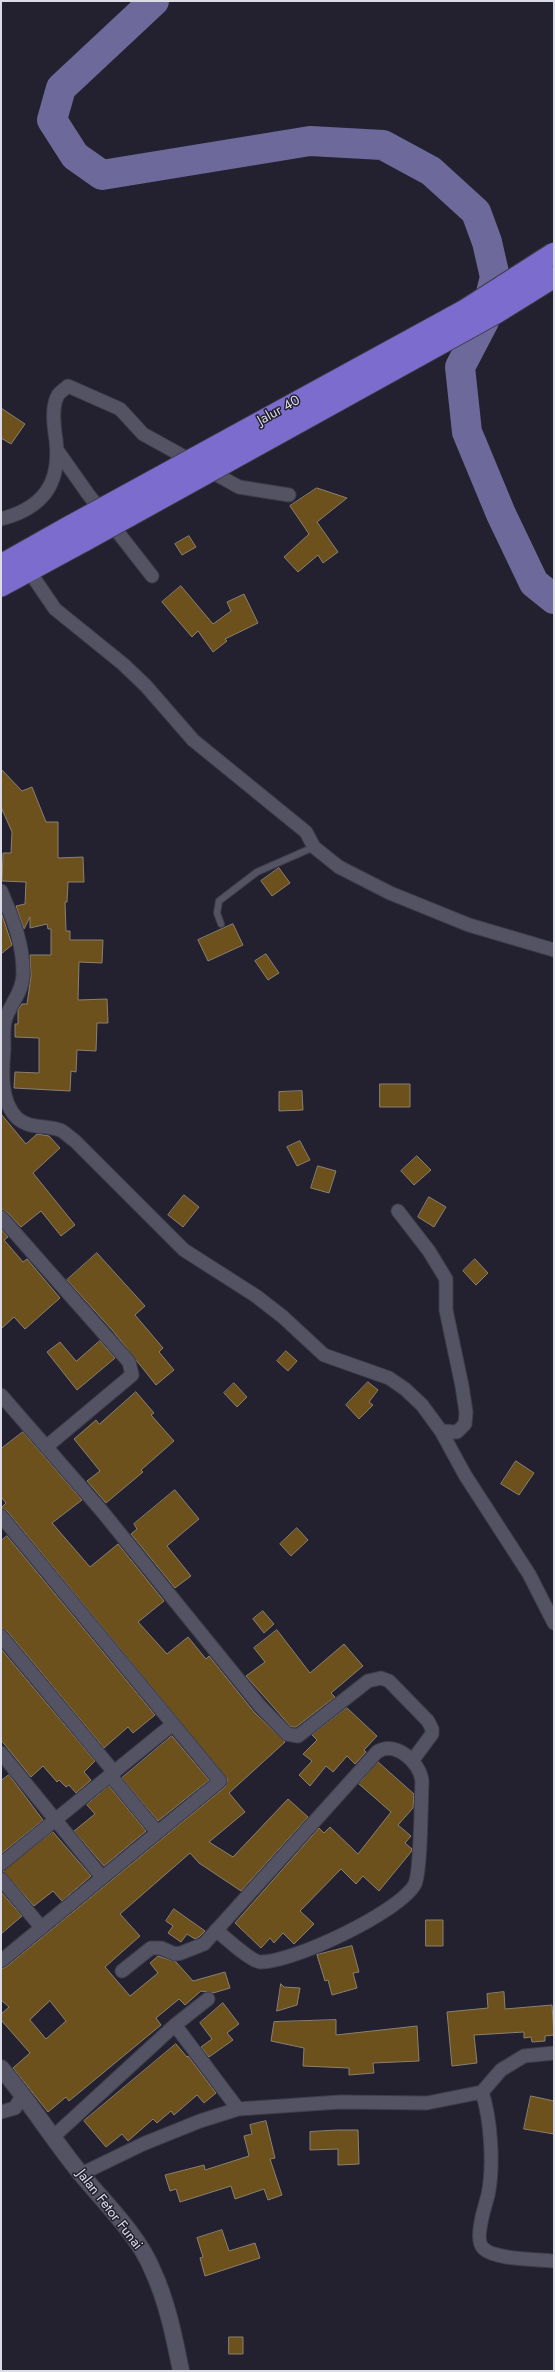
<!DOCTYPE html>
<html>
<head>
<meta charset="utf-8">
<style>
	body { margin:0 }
	#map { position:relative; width:555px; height:2372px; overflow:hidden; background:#232130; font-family:Jost,sans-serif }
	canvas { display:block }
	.frame { position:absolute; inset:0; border:2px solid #dcdce6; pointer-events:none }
</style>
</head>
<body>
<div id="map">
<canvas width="555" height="2372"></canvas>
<div class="frame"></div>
</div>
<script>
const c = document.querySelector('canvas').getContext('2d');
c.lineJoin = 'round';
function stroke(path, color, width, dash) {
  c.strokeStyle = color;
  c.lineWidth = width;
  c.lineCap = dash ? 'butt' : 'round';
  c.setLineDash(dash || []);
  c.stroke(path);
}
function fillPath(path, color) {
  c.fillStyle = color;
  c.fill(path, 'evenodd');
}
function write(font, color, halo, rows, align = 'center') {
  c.font = font + ' Jost,sans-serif';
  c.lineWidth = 3;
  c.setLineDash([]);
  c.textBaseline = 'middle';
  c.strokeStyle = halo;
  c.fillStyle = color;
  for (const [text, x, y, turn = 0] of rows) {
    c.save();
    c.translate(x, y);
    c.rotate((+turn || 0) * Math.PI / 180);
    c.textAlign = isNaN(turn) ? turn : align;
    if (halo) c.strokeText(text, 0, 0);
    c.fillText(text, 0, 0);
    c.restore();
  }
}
stroke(new Path2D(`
	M154,1l-93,87 -9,32 23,36 27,19 208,-34 73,4 48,26 45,41 11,30 8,35 -11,44 -24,46 7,65 34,82 33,69 20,16`), '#6e699b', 30);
const building = new Path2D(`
	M1,408l24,16 -14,20 -10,-6z
	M317,488l30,10 -30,24 21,30 -15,11 -5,-8 -20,17 -14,-15 25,-23 -19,-28z
	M189,536l7,11 -14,8 -7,-11z
	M181,586l32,38 18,-13 -4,-9 17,-8 14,29 -33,16 2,2 -14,11 -15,-21 -6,6 -30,-35z
	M1,769l21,22 10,-4 14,35h12v36l25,-1 1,25h-16l-1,20h-2l1,29h4v9h33l-1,23 -23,-1 -1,38 29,-1 1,24h-11l-1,28 -19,-1 -1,22 -5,-1 -1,20 -56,-3 1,-16 24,1v-35l-24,-1v-13h3v-14l4,-6h5l4,-28 -1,-21h21v-26h-3l-1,-5 -17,4v-11l-6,12 -8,-23 9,-2 1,-22 -24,-1 1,-28h8l1,-21 -11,-25z
	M279,868l11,15 -18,13 -11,-15z
	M1,912l11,33 -11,9z
	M233,924l10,21 -35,16 -10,-21z
	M266,954l13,19 -11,7 -13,-19z
	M380,1084h30v23h-30z
	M302,1091l1,19 -24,1v-19z
	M1,1114l25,30 11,-10 12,2 11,12 -27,25 42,52 -14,11 -20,-25 -20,16 -14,-15 -6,-3z
	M300,1141l10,19 -13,6 -10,-19z
	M417,1156l14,14 -17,15 -13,-14z
	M318,1166l18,5 -7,22 -18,-5z
	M184,1195l15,12 -16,20 -15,-12z
	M429,1197l17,10 -12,20 -16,-10z
	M1,1229l7,8 -4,3 19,22 4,-3 33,39 -35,31 -11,-12 -13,12z
	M97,1253l48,53 -10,9 28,33 -4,4 15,18 -18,15 -43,-54 -46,-51z
	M475,1259l13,14 -12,12 -13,-14z
	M100,1341l15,17 -38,32 -30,-38 13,-10 16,19z
	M286,1351l11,10 -9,10 -11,-10z
	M368,1382l10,8 -9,12 4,3 -14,14 -13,-14z
	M234,1383l13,14 -10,10 -13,-14z
	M136,1392l18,21 -3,2 23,26 -33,29 2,2 -37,31 -19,-22 13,-10 -26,-32 22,-19 3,4z
	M23,1432l59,68 -30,23 38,44 28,-23 46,57 -26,21 29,32 21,-17 18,22 3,-3 45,56 31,30 -56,51 16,19 -36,30 24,15 55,-58 20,18 -67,74 -42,-28 -9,-10 -70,61 20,22 -35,31 25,29 28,-23 -8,-10 8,-7 18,6 17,19 32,-9 5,16 -17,5 -12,-2 -16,14 -6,-6 -23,19 5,7 -92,76 -3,-4 -18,15 -35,-44 17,-15 -29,-33v-6l8,-7 -8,-7v-31l5,-2 219,-180 3,-7 -221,-269 -6,-3 5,-5 -5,-6v-48zM50,2001l16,20 -20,18 -16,-19z
	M516,1461l18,12 -15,22 -18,-11z
	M175,1490l24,29 -32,27 24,30 -16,12 -44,-54 6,-5 -3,-5z
	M297,1528l11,12 -17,16 -11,-12z
	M7,1536l148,179 -22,18 -5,-6 -24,21 -97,-117 -6,-3v-87z
	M263,1611l11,13 -10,9 -11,-14z
	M277,1630l33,43 34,-29 19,22 -32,27 4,4 -39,30h-5l-45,-51 19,-14 -11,-14z
	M1,1649l94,112 -11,11 7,8 -15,13 -7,-8 -3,2 -7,-7 -2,2 -14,-16 -12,11 -30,-37z
	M347,1708l30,28 -13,14 2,2 -11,12 -8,-8 -14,16 -7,-6 -16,20 -11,-11 13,-14 -9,-7 14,-14 -5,-5z
	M172,1736l37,44 -51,41 -36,-43z
	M378,1762l36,32 -1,14 -15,17 13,11 -6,7 7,6 -1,3 -32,39 -16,-15 -7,8 -15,-15 -41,42 14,13 -20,20 -11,-11 -9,10 -4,-5 -9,10 -26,-25 84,-95 5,5 6,-6 28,27 33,-42 -32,-28z
	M9,1775l34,45 -42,34v-73z
	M109,1786l37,45 -42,35 -30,-35 21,-17 -8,-9z
	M53,1832l38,44 -29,25 -9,-10 -19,15 -31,-35z
	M1,1892l21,24 -21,18z
	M174,1909l31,22 -6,6 -4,2 -8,-5 -6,8 -13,-9 5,-7 -7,-5z
	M426,1920h17v26h-17z
	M352,1946l7,26 -6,1 4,15 -25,7 -4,-15 -3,1 -8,-26z
	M281,1984l3,3 16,1 -3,17 -20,6z
	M504,1992l1,17 47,-4 2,30 -9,1v5l-13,1 -1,-5 -7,1v-6l-50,3 3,28 -25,3 -5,-54 41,-4 -1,-14z
	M223,2003l16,21 -12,9 6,7 -24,17 -8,-10 11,-8 -12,-16z
	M336,2020v15l81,-9 2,35 -46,2 1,10 -25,2v-7l-46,-2 1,-18 -33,-7 3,-19z
	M176,2044l11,13 1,-1 28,37 -12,10 -7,-8 -23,20 -3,-4 -14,12 -4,-4 -25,22 -6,-7 -16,13 -22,-26z
	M531,2096l23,5v33l-30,-5z
	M266,2121l9,37 -5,1 12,36 -14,5 -4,-11 -29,10 -4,-13 -51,16 -4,-13 -6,2 -5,-16 39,-10 1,5 44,-14 -5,-20 8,-2 -2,-9z
	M337,2130h21l1,34 -21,1v-16l-28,1v-18z
	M222,2230l7,21 26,-8 5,15 -55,18 -5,-18 3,-1 -6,-19z
	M229,2337h14v17h-14z`);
fillPath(building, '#6d511c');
stroke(building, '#8a8070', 1);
const service = new Path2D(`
	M221,924l-4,-11 2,-12 38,-29 57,-25`);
const minor = new Path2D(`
	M57,450l31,44 64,82
	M1,519c42,-11 60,-35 55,-79 -2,-13 -5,-33 2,-45 2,-3 7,-6 10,-9l52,23 23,25 96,53 50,8
	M29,571l26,38 68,55 23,22 47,54 113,92 8,15 25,20 51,26 79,32 85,25
	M1,891c12,28 23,54 22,85 -1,18 -14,29 -18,45 -2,9 -1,19 -1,28 -2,23 -4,52 13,69 12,11 29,7 43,12 5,2 10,8 15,11l109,109 72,46 27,21 41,38 65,23 16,11 17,16 19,26 24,44 64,99 25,49
	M398,1211l31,40 17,28v31l16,76 4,26 -1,12 -8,8 -16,-1
	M1,1217l128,145 3,13 -86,72
	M1,1395l100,115 159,196 27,28 11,2 70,-55 13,-3 8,3 39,40 4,8v5l-20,27
	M1,1516l219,265 -219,180
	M1,1636l113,136
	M1,1753l101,124
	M110,1775l47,57
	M1,1864l172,-140
	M1,1879l40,48
	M122,1971l29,-23h10l14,6 6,-1 23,-9 173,-192c18,-12 43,10 45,29 -1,20 -1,89 -7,103 -15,28 -123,79 -155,78 -10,-1 -35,-25 -44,-32
	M175,2025l63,84
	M482,2092c9,28 12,74 6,103 -3,11 -14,44 -5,53 11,12 54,11 71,13
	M1,2112l14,-4 8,-14
	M53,2137l122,-112 33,-26
	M81,2174l62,-30 57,-23 38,-12 102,-7 87,1 55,-11 19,-22 23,-14 30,-3`);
const tertiary = new Path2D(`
	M1,2068c29,34 52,72 80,106 23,28 57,61 71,95 15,32 22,67 29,102`);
const trunk = new Path2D(`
	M1,565l71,-40
	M1,586l83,-45`);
stroke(service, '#3e3d49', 8);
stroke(minor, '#3e3d49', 15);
stroke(tertiary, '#3e3d49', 18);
stroke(trunk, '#3e3d49', 23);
stroke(service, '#545364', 6);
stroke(minor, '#545364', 13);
stroke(tertiary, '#545364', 16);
stroke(trunk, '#7c6ccd', 21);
const trunkBridge = new Path2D(`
	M72,525l393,-215 89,-57
	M84,541l412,-228 58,-36`);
stroke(trunkBridge, '#3e3d49', 23, []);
stroke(trunkBridge, '#7c6ccd', 21);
write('14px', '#dcdce6', '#232130', [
	["Jalur 40",279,411,-29],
	["Jalan Fetor Funai",109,2210,52]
]);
</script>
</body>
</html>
